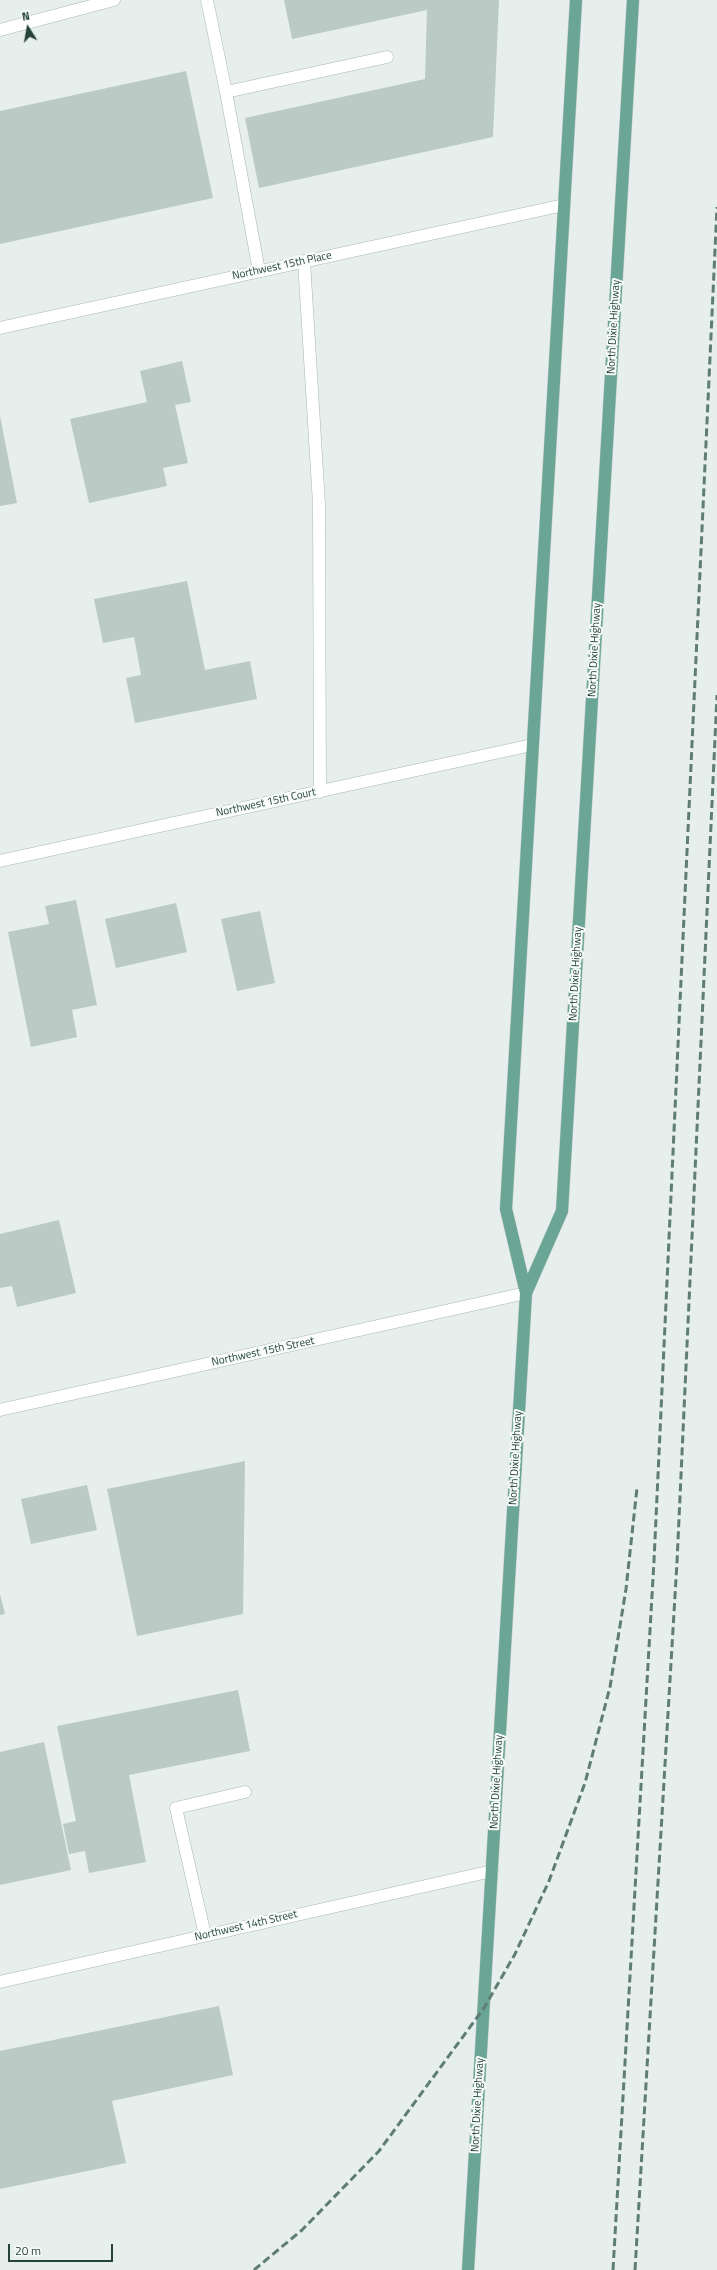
<!DOCTYPE html>
<html>
<head>
<meta charset="utf-8">
<style>
	body { margin:0 }
	#map { position:relative; width:717px; height:2270px; overflow:hidden; background:#e6efeb; font-family:"Titillium Web",sans-serif }
	canvas { display:block }
	.north { position:absolute; left:8px; top:8px; width:40px; height:40px; -webkit-text-stroke:3px #f7fbf9; paint-order:stroke; rotate:349deg; font-size:11px; font-weight:700; line-height:16px; text-align:center; color:#24423a }
	.north::after { content:''; display:block; margin:auto; width:14px; height:18px; background:#24423a; clip-path:polygon(50% 0,100% 100%,50% 72%,0 100%) }
	.scale { position:absolute; left:8px; top:2244px; width:105px; height:18px; box-sizing:border-box; border:2px solid #24423a; border-top:0; padding-left:5px; font-size:12px; line-height:14px; white-space:nowrap; color:#24423a; -webkit-text-stroke:3px #f7fbf9; paint-order:stroke }
</style>
</head>
<body>
<div id="map">
<canvas width="717" height="2270"></canvas>
<div class="north">N</div>
<div class="scale">20 m</div>
</div>
<script>
const c = document.querySelector('canvas').getContext('2d');
c.lineJoin = 'round';
function fillPath(path, color) {
  c.fillStyle = color;
  c.fill(path, 'evenodd');
}
function stroke(path, color, width, dash) {
  c.strokeStyle = color;
  c.lineWidth = width;
  c.lineCap = dash ? 'butt' : 'round';
  c.setLineDash(dash || []);
  c.stroke(path);
}
function write(font, color, halo, rows, align = 'center') {
  c.font = font + ' "Titillium Web",sans-serif';
  c.lineWidth = 4;
  c.setLineDash([]);
  c.textBaseline = 'middle';
  c.strokeStyle = halo;
  c.fillStyle = color;
  for (const [text, x, y, turn = 0] of rows) {
    c.save();
    c.translate(x, y);
    c.rotate((+turn || 0) * Math.PI / 180);
    c.textAlign = isNaN(turn) ? turn : align;
    if (halo) c.strokeText(text, 0, 0);
    c.fillText(text, 0, 0);
    c.restore();
  }
}
fillPath(new Path2D(`
	M284,0h215l-6,137 -234,51 -14,-70 180,-39 2,-69 -135,29z
	M186,71l27,127 -213,46v-133z
	M182,361l9,41 -16,3 13,58 -25,5 4,18 -78,17 -19,-84 77,-17 -7,-31z
	M0,416l17,87 -17,3z
	M187,581l18,89 45,-9 7,38 -122,24 -9,-45 15,-3 -7,-38 -31,6 -9,-44z
	M76,900l21,105 -25,5 5,27 -46,10 -23,-115 41,-8 -4,-18z
	M176,903l11,49 -71,16 -11,-49z
	M260,911l15,72 -38,8 -16,-72z
	M59,1220l17,73 -59,14 -5,-21 -12,2v-54z
	M245,1461l-2,153 -106,22 -30,-147z
	M87,1485l10,45 -66,14 -10,-45z
	M0,1594l5,20 -5,1z
	M238,1690l12,61 -121,24 17,87 -57,11 -4,-22 -16,3 -6,-30 13,-3 -19,-95z
	M44,1742l27,128 -71,15v-133z
	M219,2006l14,69 -121,26 14,62 -126,26v-138z`), '#bbcac4');
const minor = new Path2D(`
	M207,0l19,92 161,-35
	M0,30l114,-30
	M226,92l33,179
	M304,261l15,243 1,288
	M0,328l564,-123
	M0,861l532,-116
	M0,1410l526,-117
	M205,1935l-29,-127 69,-16
	M0,1982l492,-111`);
const major = new Path2D(`
	M526,1293l36,-82 71,-1211
	M468,2270l58,-977 -20,-84 70,-1209`);
stroke(minor, '#a8b8b2', 13);
stroke(major, '#c2cac8', 13);
stroke(minor, '#fff', 12);
stroke(major, '#6aa596', 12);
stroke(new Path2D(`
	M254,2270l48,-40 77,-79 105,-143 31,-54 34,-73 36,-98 25,-96 16,-98 11,-101
	M613,2270l41,-709 63,-1354
	M635,2270l42,-708 40,-867`), '#5f7d75', 3, [8, 4]);
write('11px', '#24423a', '#f7fbf9', [
	["Northwest 15th Place",282,266,-12],
	["North Dixie Highway",614,327,-87],
	["North Dixie Highway",595,650,-87],
	["Northwest 15th Court",266,803,-12],
	["North Dixie Highway",576,974,-87],
	["Northwest 15th Street",263,1352,-12],
	["North Dixie Highway",516,1458,-87],
	["North Dixie Highway",497,1782,-87],
	["Northwest 14th Street",246,1926,-13],
	["North Dixie Highway",478,2105,-87]
]);
</script>
</body>
</html>
